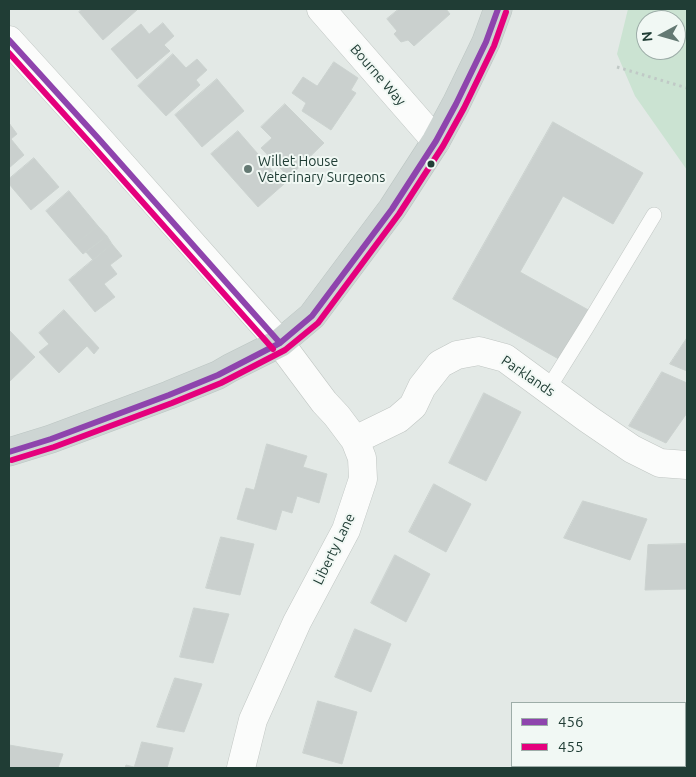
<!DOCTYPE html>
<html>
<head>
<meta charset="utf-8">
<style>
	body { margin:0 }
	#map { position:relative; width:696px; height:777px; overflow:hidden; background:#e3e9e6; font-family:Ubuntu,sans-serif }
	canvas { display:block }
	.frame { position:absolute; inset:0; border:10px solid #203d35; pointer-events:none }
	.legend { position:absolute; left:511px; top:702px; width:175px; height:65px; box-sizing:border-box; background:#f1f8f4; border:1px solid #9dada8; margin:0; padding:6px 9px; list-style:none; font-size:15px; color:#203d35 }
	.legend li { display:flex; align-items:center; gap:10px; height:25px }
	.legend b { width:25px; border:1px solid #9dada8 }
	.north { position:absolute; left:636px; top:10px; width:50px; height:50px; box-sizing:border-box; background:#f1f8f4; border:1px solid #9dada8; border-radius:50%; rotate:264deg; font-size:14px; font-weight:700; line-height:20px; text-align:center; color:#203d35 }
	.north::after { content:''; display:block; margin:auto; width:18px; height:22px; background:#647973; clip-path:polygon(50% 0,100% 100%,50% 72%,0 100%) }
</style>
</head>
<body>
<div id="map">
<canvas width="696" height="777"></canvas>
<div class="frame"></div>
<ul class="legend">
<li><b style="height:6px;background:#8e44ad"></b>456</li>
<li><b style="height:6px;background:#e5007d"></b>455</li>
</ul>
<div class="north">N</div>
</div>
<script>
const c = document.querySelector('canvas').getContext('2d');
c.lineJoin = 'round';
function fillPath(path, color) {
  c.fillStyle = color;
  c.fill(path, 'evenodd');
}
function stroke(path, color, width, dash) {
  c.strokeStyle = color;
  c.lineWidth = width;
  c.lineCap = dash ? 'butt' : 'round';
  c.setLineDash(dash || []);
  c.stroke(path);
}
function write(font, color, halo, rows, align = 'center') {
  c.font = font + ' Ubuntu,sans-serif';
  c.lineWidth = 4;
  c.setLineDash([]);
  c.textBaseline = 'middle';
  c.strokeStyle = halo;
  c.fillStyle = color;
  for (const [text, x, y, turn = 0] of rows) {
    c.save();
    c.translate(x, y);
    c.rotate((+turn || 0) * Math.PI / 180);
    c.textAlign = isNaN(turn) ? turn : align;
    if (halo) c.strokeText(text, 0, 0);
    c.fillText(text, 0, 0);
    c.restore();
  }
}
fillPath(new Path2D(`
	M628,9h59v161l-52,-74 -18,-42zM646,20h30v30h-30z`), '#cbe3d2');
const building = new Path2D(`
	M82,9h56l-35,31 -24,-28z
	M399,9h47l4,5 -36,32 -6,-6 -7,2 -7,-8 3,-3 -10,-12z
	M163,23l11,13 -10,9 6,6 -33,28 -26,-30 30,-25 8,10z
	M173,54l13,14 11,-9 10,11 -11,10 4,5 -34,31 -28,-30z
	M334,62l24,16 -7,12 5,3 -25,37 -29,-19 4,-8 -14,-10 11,-16 14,9z
	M217,79l27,32 -42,36 -27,-32z
	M285,104l39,39 -35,34 -28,-29 11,-10 -11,-11z
	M553,122l90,51 -30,51 -50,-28 -43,76 72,40 -28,50 -111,-63z
	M9,123l8,11 -6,5 13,16 -15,13z
	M238,131l46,53 -26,23 -47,-53z
	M34,158l25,29 -28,23 -22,-26v-5z
	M69,191l29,35 -23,19 -29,-34z
	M98,226l9,10 -24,18 -8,-9z
	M107,236l5,8 -19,16 -7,-8z
	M112,244l10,12 -12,9 7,9 -13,10 11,13 -20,15 -26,-32z
	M64,310l35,38 -5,6 -7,-8 -28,27 -20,-21 10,-8 -10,-11z
	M9,330l26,27 -26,25z
	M687,338v33l-17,-7z
	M662,372l25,11v30l-21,30 -37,-17z
	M484,393l37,19 -35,69 -37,-18z
	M267,444l40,12 -4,11 24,7 -8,29 -22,-7 -5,17 -10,-3 -6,20 -39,-11 9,-31 8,2z
	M434,484l37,20 -25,48 -37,-20z
	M583,501l64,18 -17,41 -66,-22z
	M221,537l33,7 -14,51 -34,-7z
	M687,544v45l-42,1 3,-45z
	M395,555l35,19 -24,48 -35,-19z
	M194,608l35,6 -16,49 -33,-6z
	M355,629l36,15 -20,48 -36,-15z
	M175,678l27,6 -18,48 -27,-5z
	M318,701l39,11 -15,52 -39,-11z
	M142,742l31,6 -6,20h-42l1,-3 8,2z
	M9,745l23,4 31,5 -5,14h-49z`);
fillPath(building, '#cad0ce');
stroke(building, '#cbd2cf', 1);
const service = new Path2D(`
	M548,389l38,-61 68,-113`);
const minor = new Path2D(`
	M321,9l115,132
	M355,440l43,-21 15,-13 9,-19 18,-23 17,-9 22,-4 26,7 83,61 44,30 28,14 27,2
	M241,768l12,-48 44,-98 49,-92 17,-51 -1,-21 -7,-18 -18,-24 -13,-14 -44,-59`);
const tertiary = new Path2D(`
	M9,40l89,98 182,205`);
const primary = new Path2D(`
	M9,452l42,-13 118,-44 49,-20 12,-7 50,-25 32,-27 80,-107 44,-68 20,-37 30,-62 12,-33`);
stroke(service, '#c0c6c3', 16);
stroke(minor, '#c0c6c3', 29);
stroke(tertiary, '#c0c6c3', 29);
stroke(primary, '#bbc5c2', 29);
stroke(new Path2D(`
	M617,67l70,21`), '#c0c9c6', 3, [2.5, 4]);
stroke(service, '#fbfcfb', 15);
stroke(minor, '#fbfcfb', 28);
stroke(tertiary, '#fbfcfb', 28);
stroke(primary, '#cdd5d3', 28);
stroke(new Path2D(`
	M9,40l89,98 182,205
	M9,452l42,-13 118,-44 49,-20 62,-32 32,-27 80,-107 44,-68 20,-37 30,-62 12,-33`), '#8e44ad', 6);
stroke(new Path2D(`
	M9,53l82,91 182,205
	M12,460l42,-13 118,-44 49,-20 64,-33 33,-27 81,-109 44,-68 21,-38 30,-62 12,-34`), '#e5007d', 6);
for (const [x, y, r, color] of [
	[431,164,4.5,"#203d35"],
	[248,169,5,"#647973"]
]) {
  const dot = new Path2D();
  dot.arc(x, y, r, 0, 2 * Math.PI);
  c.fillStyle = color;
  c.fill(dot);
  stroke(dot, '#f1f8f4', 2);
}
write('14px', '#203d35', '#f1f8f4', [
	["Bourne Way",378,75,49],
	["Parklands",528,376,34],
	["Liberty Lane",334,549,-64]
]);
write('14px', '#203d35', '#f1f8f4', [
	["Willet House",258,161],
	["Veterinary Surgeons",258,177]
], 'left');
</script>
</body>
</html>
